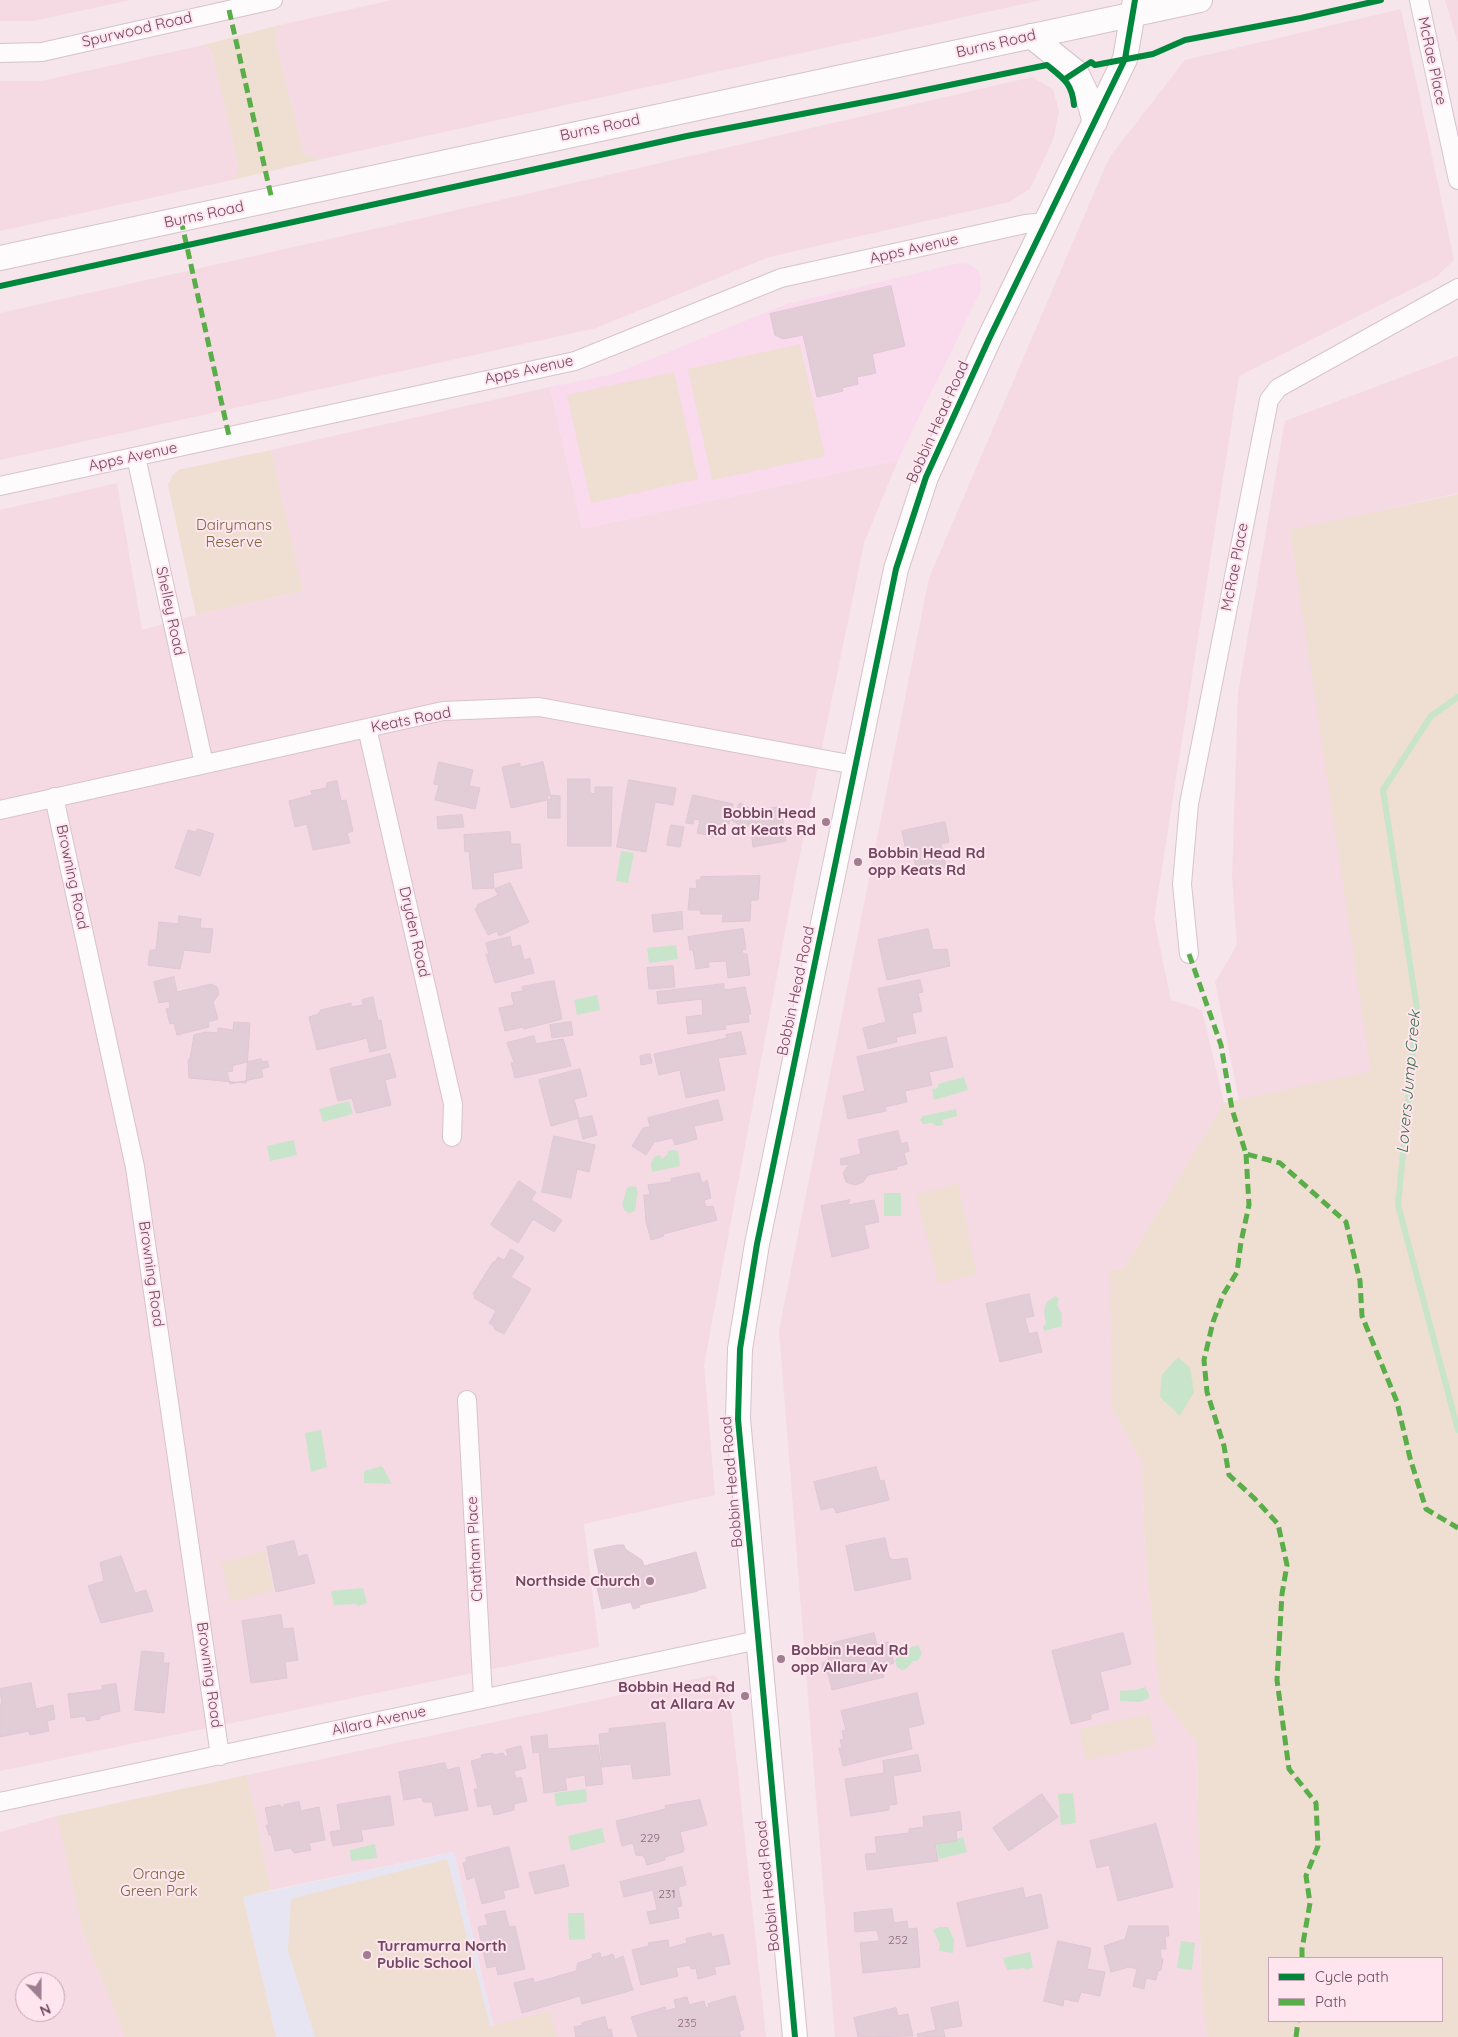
<!DOCTYPE html>
<html>
<head>
<meta charset="utf-8">
<style>
	body { margin:0 }
	#map { position:relative; width:1458px; height:2037px; overflow:hidden; background:#f6e5eb; font-family:Quicksand,sans-serif }
	canvas { display:block }
	.legend { position:absolute; left:1268px; top:1957px; width:175px; height:65px; box-sizing:border-box; background:#ffe5ee; border:1px solid #c6a6b6; margin:0; padding:6px 9px; list-style:none; font-size:15px; color:#714761 }
	.legend li { display:flex; align-items:center; gap:10px; height:25px }
	.legend b { width:25px; border:1px solid #c6a6b6 }
	.north { position:absolute; left:15px; top:1972px; width:50px; height:50px; box-sizing:border-box; background:#ffe5ee; border:1px solid #c6a6b6; border-radius:50%; rotate:158deg; font-size:14px; font-weight:700; line-height:20px; text-align:center; color:#714761 }
	.north::after { content:''; display:block; margin:auto; width:18px; height:22px; background:#a07e91; clip-path:polygon(50% 0,100% 100%,50% 72%,0 100%) }
</style>
</head>
<body>
<div id="map">
<canvas width="1458" height="2037"></canvas>
<ul class="legend">
<li><b style="height:6px;background:#00873e"></b>Cycle path</li>
<li><b style="height:6px;background:#5aae4a"></b>Path</li>
</ul>
<div class="north">N</div>
</div>
<script>
const c = document.querySelector('canvas').getContext('2d');
c.lineJoin = 'round';
function fillPath(path, color) {
  c.fillStyle = color;
  c.fill(path, 'evenodd');
}
function stroke(path, color, width, dash) {
  c.strokeStyle = color;
  c.lineWidth = width;
  c.lineCap = dash ? 'butt' : 'round';
  c.setLineDash(dash || []);
  c.stroke(path);
}
function write(font, color, halo, rows, align = 'center') {
  c.font = font + ' Quicksand,sans-serif';
  c.lineWidth = 4;
  c.setLineDash([]);
  c.textBaseline = 'middle';
  c.strokeStyle = halo;
  c.fillStyle = color;
  for (const [text, x, y, turn = 0] of rows) {
    c.save();
    c.translate(x, y);
    c.rotate((+turn || 0) * Math.PI / 180);
    c.textAlign = isNaN(turn) ? turn : align;
    if (halo) c.strokeText(text, 0, 0);
    c.fillText(text, 0, 0);
    c.restore();
  }
}
fillPath(new Path2D(`
	M0,0h131l-98,21h-33z
	M392,0h649l-719,159 -15,-4 -4,-4 -28,-113 1,-8 4,-5z
	M1445,0h13v43z
	M1401,9l53,251 -18,17 -197,99 -85,543 17,81 31,10 22,93 -100,165 -13,2 1,139 30,53 3,88 15,146 37,47 4,240 6,54h-372l-56,-707 150,-752 180,-420 76,-98z
	M203,45l6,3 3,4 27,117 -7,11 -232,51v-150h41z
	M1032,77l21,12 6,22 -6,29 -23,49 -21,13 -240,55 -173,71 -596,132v-147l405,-91z
	M1458,356v137l-168,38 86,540 -137,29 -24,-118 22,-37 -5,-68 6,-184 47,-272z
	M550,387l32,142 316,-69 -34,83 -70,341 -90,481 11,130 -131,29 15,123 -599,124v-1261l117,-27 25,147 54,-15 107,-24 -32,-141z
	M714,1675l15,15 37,347h-210l-5,-24 -58,12 -39,-173 -183,38 -24,-115z
	M57,1816l26,117 42,104h-125v-205zM25,1982h30v30h-30z`), '#f5dae4');
fillPath(new Path2D(`
	M960,263l8,1 7,4 5,6 1,16 -83,170 -316,69 -32,-142 64,-13 173,-70z`), '#f9dbed');
fillPath(new Path2D(`
	M454,1852l39,173 58,-12 5,24h-280l-33,-140z`), '#e8e5f2');
fillPath(new Path2D(`
	M280,25l-4,5 -1,8 28,113 4,4 15,4 -90,21 7,-11 -27,-117 -3,-4 -6,-3z
	M800,344l25,112 -113,24 -24,-111z
	M674,372l24,107 -107,24 -24,-108z
	M271,450l32,141 -107,24 -28,-130 4,-9 6,-6z
	M1458,494v1543h-251l-6,-54 -4,-240 -37,-47 -15,-146 -3,-88 -30,-53 -2,-139 14,-2 100,-165 147,-32 -81,-541zM1269,1958h173v63h-173z
	M958,1183l19,92 -38,8 -23,-88z
	M265,1551l10,40 -44,11 -10,-39z
	M1149,1714l6,31 -69,15 -7,-31z
	M247,1775l24,115 -28,7 33,140h-151l-42,-104 -26,-117z
	M447,1859l43,167 61,-15 6,26h-242l-27,-87 3,-51z`), '#efded2');
fillPath(new Path2D(`
	M621,851l13,2 -6,30 -12,-2z
	M676,945l2,14 -29,4 -2,-15z
	M597,995l3,15 -23,5 -3,-15z
	M964,1077l4,13 -34,10 -2,-11 6,-1v-4z
	M349,1101l4,13 -30,8 -4,-13z
	M956,1109l1,7 -15,4 1,5 -7,1 -4,-3 -9,1 -3,-4 3,-4z
	M294,1140l3,15 -27,6 -3,-15z
	M674,1150l4,1 2,15 -28,6 -1,-9 4,-7 5,-1 2,4 6,-5 -1,-3z
	M631,1186l5,1 2,7c-3,5 -1,11 -3,17l-6,2 -4,-2 -3,-6 5,-17z
	M884,1193h17v23h-17z
	M1056,1296l3,3 -2,6 5,9v12l-18,5 -1,-4 3,-4c-3,-14 -3,-21 10,-27z
	M1178,1357l12,11 4,24 -14,24 -20,-19 2,-22z
	M321,1430l6,37 -16,5 -6,-39z
	M382,1466l10,18 -28,-1v-12z
	M363,1588l4,15 -9,3 -2,-2 -22,1 -3,-14z
	M918,1645c4,7 5,10 -1,16h-4l-7,8 -4,1 -5,-3 -2,-7c6,-6 14,-13 23,-15z
	M1145,1687l4,7v4l-9,4 -20,-1v-10l16,-1z
	M586,1789l1,13 -31,4 -2,-13z
	M1073,1793l3,30 -15,2 -3,-31z
	M602,1828l3,14 -34,9 -3,-15z
	M963,1837l4,15 -28,7 -3,-15z
	M375,1844l2,14 -26,3 -1,-11z
	M568,1913h16l1,26 -16,1z
	M939,1927h9l6,13 -1,13 -14,-2 1,-7 -7,-14z
	M1181,1941l14,2 -3,27 -15,-2z
	M1030,1952l3,15 -6,3 -3,-2 -17,2 -4,-12z`), '#c8e4cb');
stroke(new Path2D(`
	M1458,697l-27,19 -48,74 34,219 -19,196 60,225`), '#c8e4cb', 6);
const building = new Path2D(`
	M891,286l14,60 -33,8 4,19 -19,4 1,7 -16,4 1,3 -26,6 -14,-62 -20,4 -8,-4 -5,-21z
	M439,762l34,8 -4,16 11,2 -5,21 -40,-9 4,-15 -5,-1z
	M543,762l8,37 -40,9 -9,-41 18,-4v4z
	M568,779h22v14l5,1v-7h17l-1,59h-43z
	M629,780l47,8 -3,17 -18,-3 -9,50 -29,-5z
	M337,781l4,20 5,-1 7,31 -6,2 3,10 -37,7 -6,-26 -12,3 -6,-26 23,-6 -1,-4 15,-3 1,-5z
	M548,795l12,1v22h-12z
	M693,795l40,9 -4,20h-11l-3,13 -18,-4 3,-13 -6,-1 -1,5 -7,-1z
	M740,803l14,8 23,-4 1,10 4,-1 4,25 -33,6 -3,-25 -4,7 -15,-9z
	M462,815l2,12 -26,2 -1,-12z
	M945,822l4,20 -8,2 5,23 -29,6 -5,-23 -6,1 -4,-20z
	M671,825l13,2 -4,20 -13,-2z
	M198,829l16,5 -14,42 -25,-8 13,-38 7,2z
	M510,832l1,12h9l2,24 -29,5 1,15 -21,1 -4,-38 -4,1 -1,-17z
	M760,876l-2,24h-7l-1,21 -28,1 1,-8h-22l-1,-4h-12l2,-22 7,1 -1,-9h4l1,-3z
	M510,883l19,39 -30,14 -2,-5 -9,4 -13,-26 3,-2 -1,-2 21,-10 -3,-6z
	M682,912l1,17 -29,3 -2,-17z
	M179,916l22,3 -1,9 13,1 -3,24 -26,-3 -4,19 -32,-4 2,-15h6l3,-28 19,2z
	M743,929l3,20 -4,1 1,4h4l3,21 -22,3 -2,-17 -18,1 1,5 -13,2 -3,-19h-3l-2,-13z
	M928,929l5,21 14,-1 3,17 -63,14 -9,-40z
	M510,937l2,10 8,-2 4,15 6,-2 4,15 -39,10 -9,-29h3l-3,-11z
	M673,966l2,21 -26,2 -2,-21z
	M174,977l3,15 34,-8 6,3 2,7 -6,8 5,17 -10,3 1,5 -32,8 -3,-12 -4,1 -4,-15 4,-1 -1,-7 -10,2 -5,-21z
	M920,980l3,12 -5,1 4,18 -10,2 4,20 -20,4 1,5 -29,7 -5,-21 23,-6 -8,-33z
	M554,981l8,38 -38,10 -1,-2 -18,4 -6,-23 15,-3 -3,-12 12,-2 -1,-4z
	M724,984v6l21,-3 6,27h-3l1,8 -24,3 1,4 -38,5 -2,-17 17,-2 -1,-16 -44,5 -1,-12z
	M373,997l5,24 3,-1 5,28 -16,4 -3,-14 -50,12 -8,-33 9,-3 3,-4 30,-7v4l12,-2 -1,-5z
	M234,1022l16,1 -4,60 -57,-5 -1,-18 2,-1 4,-24 11,-3 13,1v-5l15,2z
	M571,1022l2,13 -21,3 -2,-13z
	M741,1032l5,22 -28,4 7,32 -39,8 -6,-28 -21,5 -5,-21 73,-16 -1,-3z
	M534,1036l2,8 27,-5 8,27 -56,12 -4,-15 3,-1 -7,-19z
	M946,1037l7,30 -24,5 3,13 -27,6 2,11 -22,5 1,4 -38,8 -5,-23 22,-5 -8,-34z
	M390,1054l6,23 -11,3 6,25 -33,8 1,-1 -3,1 -4,-15 -14,3 -8,-32z
	M650,1054l2,9 -11,2 -1,-9z
	M261,1059l1,3 5,-1 2,6 -8,2 2,8 -33,7 -3,-12 6,-1 -1,-5z
	M580,1069l7,27 -13,3 5,19 -28,8 -12,-46z
	M718,1100l5,20 -29,6 3,13 -22,6 -2,-7 -19,4 -8,13 -14,-9 11,-18 7,-1 -2,-9z
	M592,1116l5,19 -14,4 -5,-20z
	M898,1131l3,13 6,-2 2,9 -5,2 3,11 -11,3 1,2 -29,6 -5,7 -8,3 -9,-3 -3,-9 6,-9 -8,1 -1,-6 21,-5 -3,-14z
	M554,1136l41,9 -6,27 -12,-3 -6,29 -29,-6z
	M699,1173l3,10 5,-3 4,18 -7,2 2,7 7,-1 4,14 -54,14 1,2 -13,4 -5,-18 -2,-27h6l-2,-10 23,-3v-3z
	M519,1181l17,11 -5,8 31,20 -8,12 -21,-13 -15,24 -27,-18z
	M850,1200l-2,5 26,-5 5,22 -15,3 5,23 -37,9 -11,-51z
	M511,1249l13,8 -13,20 20,12 -27,45 -10,-5 1,-2 -6,-4 7,-12 -22,-13 1,-2 -2,-2 20,-32h2l3,-5 6,3z
	M1029,1294l5,22 -9,2 4,16 8,-2 5,20 -42,10 -14,-58z
	M876,1467l4,14 4,-1 5,20 -53,13 -2,-6 -13,3 -7,-28z
	M885,1538l4,19 4,3 14,-2 4,21 -56,12 -9,-45z
	M294,1541l4,16 9,-3 8,29 -39,9 -9,-45z
	M618,1545h6l1,4 17,11 2,6 52,-14 10,36 -8,2v1l-59,14 1,2 -7,2 -2,-7 -29,7 -8,-34 5,-1 -5,-24z
	M121,1556l14,37 11,-3 7,21 -52,12 -13,-37 16,-5 -4,-18z
	M281,1615l2,14 10,-1 5,32 -13,2 2,16 -36,5 -9,-62z
	M874,1633l3,12 11,-3 6,21 -12,4 2,10 -52,13 -4,-17 -4,1 -2,-11 7,-2 -4,-16z
	M1123,1633l8,31 -31,8 9,37 -18,5v5l-20,5 -19,-73z
	M142,1651l22,2 -1,10h6l-5,50 -29,-3z
	M31,1683l5,26 17,-4 2,14 -8,2 2,10 -19,4 -1,-4 -29,6v-33h2l-2,-15z
	M116,1684l4,27 -20,5v3l-13,2 -2,-5 -14,2 -3,-24 34,-4v-4z
	M917,1693l7,31 -16,4 4,21 -69,17 -4,-18h3l-2,-8 4,-1 -2,-8 4,-1 -5,-19z
	M665,1723l5,52 -37,4 -2,-15 -29,3 -3,-33 10,-1v-4z
	M547,1735l1,14 50,-4 5,39 -17,2 -1,-11 -20,3 2,12 -23,3 -5,-41 -6,1 -2,-16z
	M521,1746l5,22 -12,3 2,8 5,-2 6,24 -13,3v6l-20,5 -3,-11 -13,3 -4,-18h4l-7,-28 11,-3 -1,-3 12,-2 1,2 9,-2 2,4 3,-1 -2,-6z
	M918,1755l3,16 -28,5 4,28 -8,1v5l-38,6 -6,-37 39,-6 -1,-12z
	M445,1763l2,7 12,-3 9,43 -33,6 -3,-14h-9l-1,-5 -18,3 -5,-28z
	M1042,1794l16,23 -49,34 -16,-23z
	M390,1796l4,29 -33,5 2,11 -30,5 -3,-14 11,-2 -4,-25z
	M700,1800l7,25 -27,7 4,17 -1,3 -18,5v3l-18,5 -3,-9 -8,-1 -3,-12 -11,3 -6,-25 50,-12 -1,-3z
	M299,1802l2,9 18,-4 6,33 -16,3 2,7 -17,3 -3,-5 -16,3 -4,-16h-2l-3,-10h3l-4,-17 15,-3 1,2h4l-1,-2z
	M960,1812l2,18 -6,1 1,10 -22,3 3,17 -71,9 -2,-16 12,-1 -2,-16 34,-4v-4l15,-2 -1,-10z
	M1156,1824l17,63 -55,14 -9,-36 -12,3 -7,-27z
	M509,1847l10,40 -16,4 2,7 -23,6 -7,-27 -8,3 -4,-17 4,-2 -1,-3z
	M564,1865l5,21 -34,8 -6,-21z
	M682,1867l4,18 -8,2 4,19 -5,1 2,11 -29,6 -3,-12 10,-2 -4,-20 -29,7 -4,-15z
	M1023,1888l2,10 16,-4 7,34 -81,19 -10,-44z
	M892,1909l2,14 13,-2 1,8 9,-1 3,39 -57,6 -3,-30 19,-2v-2l-2,-9 -22,2 -1,-19z
	M505,1911l4,16 6,-1 10,43 -27,6 -2,-9 -9,2 -9,-41 10,-2 -3,-10z
	M1129,1926h39l1,10h-4l1,13h-6l1,8 2,2 -2,11 -3,1 -2,9 -10,-2 -2,11 -11,-3 4,-17 -8,-2 -18,5 -7,-26 21,-7z
	M711,1933l1,4 11,-3 7,30 -16,3 2,7 -18,5 -2,-11 -5,1 -1,-4 -14,3 2,8 -37,9 -9,-35 17,-4 -1,-3 20,-3 1,8 18,-5 -1,-4z
	M1058,1941l33,7 -4,21 18,3 -5,24 -19,-4 -3,10 -14,-3 -1,7 -19,-5z
	M600,1953l1,5 12,-4 2,6 8,-4 10,34 -51,14 -2,-8 -58,17 -8,-30 19,-5 1,5 42,-12 2,-8 15,-5 -1,-3z
	M735,1996l9,33 -5,3 2,5h-103l-7,-20 34,-10 1,4 10,-3 -2,-8 13,-3 2,8 15,-4 2,7 3,-1 -1,-3z
	M958,2002l4,24 -19,3 2,8h-27l-1,-3 19,-4 -5,-22z
	M896,2008l2,8 10,-2 5,22 -55,1 -4,-19z
	M605,2017l3,13 3,-1 2,8h-37l-2,-10 9,-2 -1,-2z`);
fillPath(building, '#e2cdd7');
stroke(building, '#dec8d3', 1);
const street = new Path2D(`
	M1419,0l39,180
	M0,53l42,-1 231,-52
	M136,457l68,307
	M0,486l575,-125 206,-83 244,-54 22,-2
	M367,728l86,376 -1,33
	M54,797l81,370 85,589
	M0,810l443,-99 96,-4 316,58
	M1189,954l-7,-70 7,-80 80,-404 9,-12 180,-100
	M467,1400l16,298
	M0,1802l758,-162`);
const secondary = new Path2D(`
	M1031,36l45,36 11,23 8,27
	M0,258l1200,-258
	M795,2037l-57,-618 2,-70 17,-105 139,-675 30,-92 63,-138 136,-280 10,-59`);
stroke(street, '#d7c3cd', 20);
stroke(secondary, '#d6c2cb', 26);
stroke(street, '#fefbfc', 18);
stroke(secondary, '#fefbfc', 24);
stroke(new Path2D(`
	M229,10l43,190
	M181,220l48,216
	M1189,954l32,91 11,64 14,45 34,9 66,59 14,59 2,35 35,86 13,56 16,51 32,19
	M1246,1154l3,51 -8,37 -4,30 -14,23 -10,27 -9,38 3,32 17,54 5,29 25,23 24,26 9,41 -5,29 -5,86 12,89 27,34 2,43 -12,30 4,27 -8,46v9
	M1296,2037l2,-16`), '#5aae4a', 5, [10, 5]);
stroke(new Path2D(`
	M1065,79l26,-17 4,3 58,-11 32,-14 116,-22 80,-18
	M0,286l687,-150 209,-40 151,-31c16,13 25,18 27,40
	M795,2037l-57,-618 2,-70 17,-105 139,-675 30,-92 63,-138 136,-280 10,-59`), '#00873e', 6);
for (const [x, y, r, color] of [
	[826,822,5,"#a07e91"],
	[858,862,5,"#a07e91"],
	[650,1581,5,"#a07e91"],
	[781,1659,5,"#a07e91"],
	[745,1696,5,"#a07e91"],
	[367,1955,5,"#a07e91"]
]) {
  const dot = new Path2D();
  dot.arc(x, y, r, 0, 2 * Math.PI);
  c.fillStyle = color;
  c.fill(dot);
  stroke(dot, '#ffe5ee', 2);
}
write('12px', '#8f6b80', null, [
	["229",650,1838],
	["231",667,1894],
	["252",898,1940],
	["235",687,2023]
]);
write('15px', '#714761', '#ffe5ee', [
	["Spurwood Road",137,30,-13],
	["Burns Road",996,44,-13],
	["McRae Place",1432,61,78],
	["Burns Road",600,128,-12],
	["Burns Road",204,215,-12],
	["Apps Avenue",914,249,-13],
	["Apps Avenue",529,370,-12],
	["Bobbin Head Road",938,422,-66],
	["Apps Avenue",133,457,-12],
	["McRae Place",1235,567,-79],
	["Shelley Road",170,611,78],
	["Keats Road",411,720,-11],
	["Browning Road",72,877,78],
	["Dryden Road",414,932,77],
	["Bobbin Head Road",796,991,-78],
	["Browning Road",151,1274,82],
	["Bobbin Head Road",732,1482,-95],
	["Chatham Place",475,1549,-93],
	["Browning Road",209,1675,82],
	["Allara Avenue",379,1721,-12],
	["Bobbin Head Road",768,1886,-96]
]);
write('15px', '#786940', '#ffe5ee', [
	["Dairymans",234,525],
	["Reserve",234,542],
	["Orange",159,1874],
	["Green Park",159,1891]
]);
write('bold 15px', '#714761', '#ffe5ee', [
	["Bobbin Head",816,813],
	["Rd at Keats Rd",816,830],
	["Bobbin Head Rd",868,853,"left"],
	["opp Keats Rd",868,870,"left"],
	["Northside Church",640,1581],
	["Bobbin Head Rd",791,1650,"left"],
	["opp Allara Av",791,1667,"left"],
	["Bobbin Head Rd",735,1687],
	["at Allara Av",735,1704],
	["Turramurra North",377,1946,"left"],
	["Public School",377,1963,"left"]
], 'right');
write('italic 16px', '#397145', '#ffe5ee', [
	["Lovers Jump Creek",1409,1082,-85]
]);
</script>
</body>
</html>
